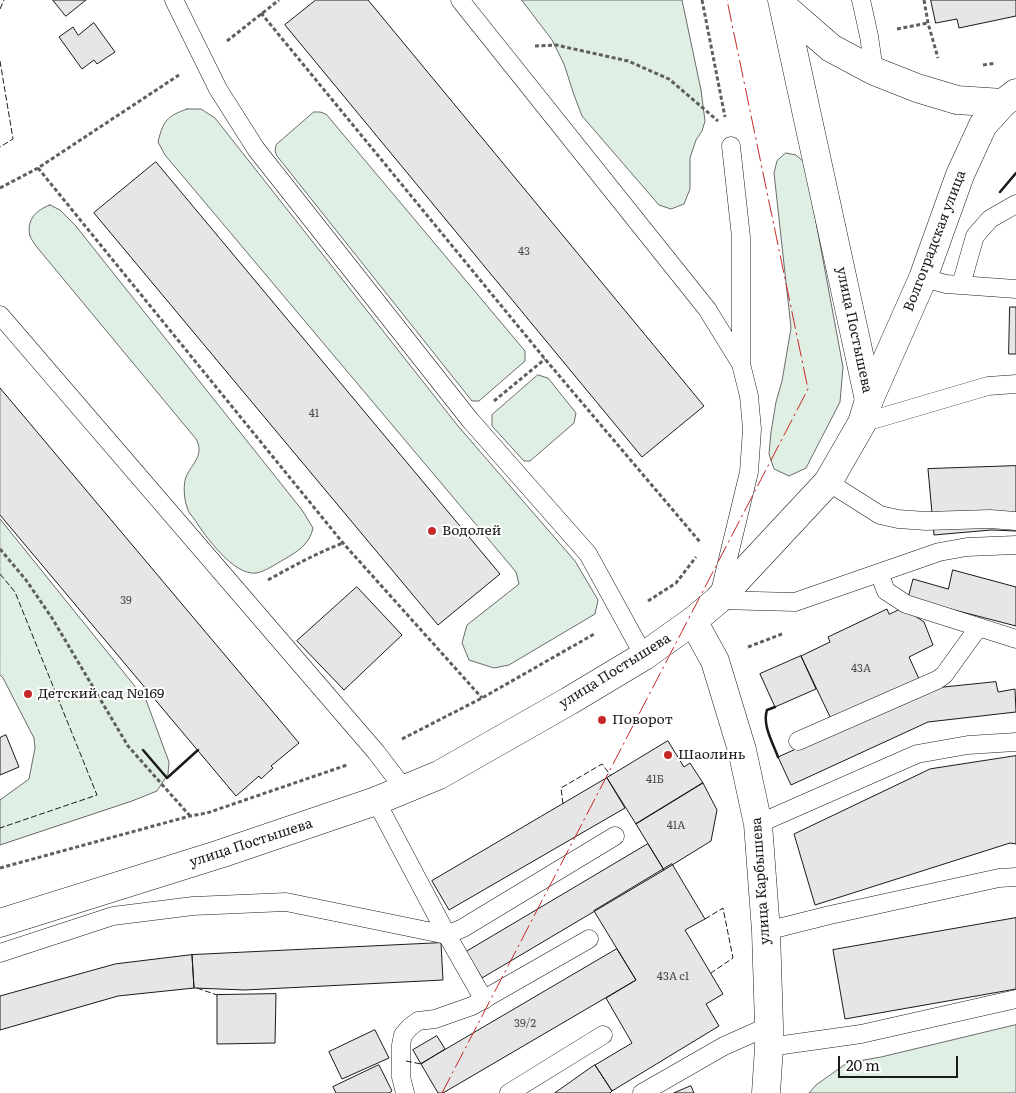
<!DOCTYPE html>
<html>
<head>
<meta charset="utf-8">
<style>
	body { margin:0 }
	#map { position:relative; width:1016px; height:1093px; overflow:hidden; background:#fff; font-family:Literata,serif }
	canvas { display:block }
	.scale { position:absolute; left:838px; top:1056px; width:120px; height:22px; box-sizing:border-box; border:2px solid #1a1a1a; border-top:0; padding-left:6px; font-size:15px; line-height:18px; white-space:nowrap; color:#1a1a1a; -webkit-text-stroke:4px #fff; paint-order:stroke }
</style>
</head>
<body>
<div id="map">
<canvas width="1016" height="1093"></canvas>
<div class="scale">20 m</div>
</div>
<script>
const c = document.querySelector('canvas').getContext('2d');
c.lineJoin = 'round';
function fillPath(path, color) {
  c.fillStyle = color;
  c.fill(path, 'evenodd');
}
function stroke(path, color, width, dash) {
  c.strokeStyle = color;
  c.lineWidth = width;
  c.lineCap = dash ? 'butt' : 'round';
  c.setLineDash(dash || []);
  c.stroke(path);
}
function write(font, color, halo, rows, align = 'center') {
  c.font = font + ' Literata,serif';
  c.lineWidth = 4;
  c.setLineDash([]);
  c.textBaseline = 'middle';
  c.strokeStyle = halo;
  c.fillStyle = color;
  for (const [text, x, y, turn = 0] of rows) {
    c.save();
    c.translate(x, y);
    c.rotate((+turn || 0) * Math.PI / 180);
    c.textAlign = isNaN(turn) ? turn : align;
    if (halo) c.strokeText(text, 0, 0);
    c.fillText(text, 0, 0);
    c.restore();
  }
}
const green = new Path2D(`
	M522,0h160l19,90 4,31 -3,10 -6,9 -6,18v31l-6,15 -13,5 -12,-4 -77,-89 -8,-21 -10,-31 -12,-24z
	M187,109h14l14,9 243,308 117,135 23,39 -3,14 -86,51 -15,3 -25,-8 -7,-17 5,-18 52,-41 -3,-12 -351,-417 -7,-13c5,-21 9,-26 29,-33z
	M314,112h6l6,2 199,237v10l-46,40h-7l-195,-245 -2,-5 1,-6z
	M786,153l10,2 9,8 38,204 -3,35 -34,66 -17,8 -15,-7 -5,-15 2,-22 5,-30 6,-21 9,-53 -17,-155 3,-12z
	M50,205l10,5 15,15 227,285 11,18c-3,16 -16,24 -30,32 -7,4 -19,12 -27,13 -22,3 -51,-37 -61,-53 -3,-4 -7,-8 -8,-13 -3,-8 -4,-22 -1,-30 6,-14 19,-22 10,-38l-160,-193c-2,-3 -5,-7 -6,-10 -4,-16 6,-26 20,-31z
	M538,375l10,3 28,35 -2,10 -44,38h-6l-32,-35v-11z
	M0,519l146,181 23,62 -1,12 -11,17 -25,10 -132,44v-45l29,-21 6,-31 -1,-10 -31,-60 -3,-3z
	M1016,1025v68h-207l7,-8 31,-22 34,-6z`);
fillPath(green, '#e0efe3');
stroke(green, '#6a6a6a', 1);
const building = new Path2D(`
	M53,0h33l-20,16z
	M316,0h52l336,406 -62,51 -357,-432z
	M931,0h85v16l-57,12 -2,-9 -21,4z
	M94,23l21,29 -18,12 -3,-4 -12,9 -23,-32 14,-10 5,8z
	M156,162l344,412 -62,51 -344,-412z
	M1010,307h6v47h-7z
	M0,388l299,355 -28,23 2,2 -12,11 -2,-3 -23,20 -236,-281z
	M1016,466v65l-25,-1 -57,5 -6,-66z
	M953,570l63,17v39l-108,-28 5,-19 35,10z
	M357,587l45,48 -58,55 -47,-49z
	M903,608l21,14 9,23 -24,12 11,24 -88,40 -31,-65 29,-14 -2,-5 59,-28 2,5z
	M801,656l15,33 -41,18 -15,-33z
	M996,682l2,10 17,-3 1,23 -88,10 -137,63 -13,-28 140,-63 17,-6z
	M6,735l13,32 -19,8v-37z
	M668,741l16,26 6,-4 13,20 -67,41 -29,-46z
	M1016,756v88l-6,-1 -195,62 -21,-71 136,-65z
	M607,778l18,30 -176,102 -17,-29z
	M703,783l14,27 -6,31 -47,29 -28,-46z
	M648,844l16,26 -182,108 -16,-26z
	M672,864l33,55 -20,11 38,64 -17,10 13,22 -107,65 -17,-26 37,-22 -26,-45 30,-18 -42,-69z
	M1016,918v71l-171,30 -12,-69z
	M441,943l2,37 -198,10 -51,-2 -2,-33z
	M617,949l19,31 -193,113h-5l-17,-29z
	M192,955l2,33 -76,8 -118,34v-34l115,-32z
	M276,994l-1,49 -58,1v-49z
	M375,1030l14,28 -47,21 -13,-27z
	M437,1036l8,13 -24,15 -8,-14z
	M379,1065l13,26 -3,2h-53l-3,-6z
	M595,1065l17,26 -2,2h-55z
	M691,1086l3,7h-20z`);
fillPath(building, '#e6e6e6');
stroke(building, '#1a1a1a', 1);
const service = new Path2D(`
	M174,0l44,89 38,60 214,271 118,134 56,102
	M460,0l247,309 34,55 8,32 3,33 -3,43 -31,128 77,2 144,-50 28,-5 49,-2
	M861,0l8,36 5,35
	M731,146l10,91v127
	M923,278l23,6 70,5
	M961,285l14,-49 15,-17 26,-15
	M0,315l376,437 29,38
	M862,423l126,-37 28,-2
	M828,482l52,33 18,4 28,2 64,-2 26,2
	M879,573l7,18 20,13 110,35
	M798,741l139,-61 7,-5 34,-47
	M376,801l71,134 37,65
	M758,824l159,-70 51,-9 48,-3
	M766,931l64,-16 169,-37 17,-1
	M0,953l113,-37 80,-10 93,-4 161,33 16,-7 152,-92
	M769,1047l92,-13 155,-35
	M405,1093l-4,-16v-32l2,-10 7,-8 8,-6 17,-2 37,-13 117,-67
	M509,1093l94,-58
	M642,1093l82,-47 45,-20`);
const tertiary = new Path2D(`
	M693,621l22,40 27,89 16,74 8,107 3,95v21l-3,46`);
const secondary = new Path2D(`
	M782,0l87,400
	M785,8l46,40 43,23 43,17 40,12 46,3`);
const primary = new Path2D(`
	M0,923l220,-69 156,-53 63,-26 130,-74 75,-45 49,-35 25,-21 110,-118 34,-59 7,-23 54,-122 37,-103 23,-50 20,-22 13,-10`);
stroke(service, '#1a1a1a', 19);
stroke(tertiary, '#1a1a1a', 29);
stroke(secondary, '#1a1a1a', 29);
stroke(primary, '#1a1a1a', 29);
stroke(new Path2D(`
	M702,0l23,117
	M924,0l4,23 10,35
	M261,13l284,346 155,183
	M897,29l31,-6
	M227,41l52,-41
	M535,46l21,-1 72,16 41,18 49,42
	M983,65l13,-2
	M38,168l305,375 139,155
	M0,188l38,-20 141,-93
	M494,401l51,-42
	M0,549l26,31 26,38 76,128 62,70
	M268,580c25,-14 49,-27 75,-37
	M648,601l28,-18 20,-26
	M748,647l34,-13
	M402,739l80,-41 114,-65
	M0,868l190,-52 17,-3 140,-48`), '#5f5f5f', 3, [4, 2.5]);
stroke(service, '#fff', 18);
stroke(tertiary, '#fff', 28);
stroke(secondary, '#fff', 28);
stroke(primary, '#fff', 28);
stroke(new Path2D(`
	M0,9l4,-9
	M0,61l13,78 -13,8
	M0,574l15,18 82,203 -97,33
	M563,804l-2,-16 41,-24 9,12
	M705,919l18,-11 10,50 -22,15
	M197,988l20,7
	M406,1061l15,3`), '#1a1a1a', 1, [6, 2.5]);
stroke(new Path2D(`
	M1000,192l16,-19
	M775,707l-8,3c-5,15 6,33 11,47
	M143,750l24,28 31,-28`), '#1a1a1a', 2.5);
stroke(new Path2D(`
	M442,1093l366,-704 -81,-389`), '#c62828', 1, [18, 4, 2.5, 4]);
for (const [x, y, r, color] of [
	[432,531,5,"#c62828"],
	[28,694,5,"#c62828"],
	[602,720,5,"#c62828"],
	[668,755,5,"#c62828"]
]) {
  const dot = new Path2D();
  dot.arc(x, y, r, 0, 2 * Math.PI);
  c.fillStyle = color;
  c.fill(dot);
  stroke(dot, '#fff', 2);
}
write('11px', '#4d4d4d', null, [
	["43",524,252],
	["41",314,414],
	["39",126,601],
	["43А",861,669],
	["41Б",655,780],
	["41А",676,826],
	["43А с1",673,977],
	["39/2",525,1024]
]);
write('14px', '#1a1a1a', '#fff', [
	["Волгоградская улица",935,241,-69],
	["улица Постышева",854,330,78],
	["улица Постышева",615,671,-32],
	["улица Постышева",251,843,-18],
	["улица Карбышева",761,881,-94]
]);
write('14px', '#1a1a1a', '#fff', [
	["Водолей",442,531],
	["Детский сад №169",38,694],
	["Поворот",612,720],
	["Шаолинь",678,755]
], 'left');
</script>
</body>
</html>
